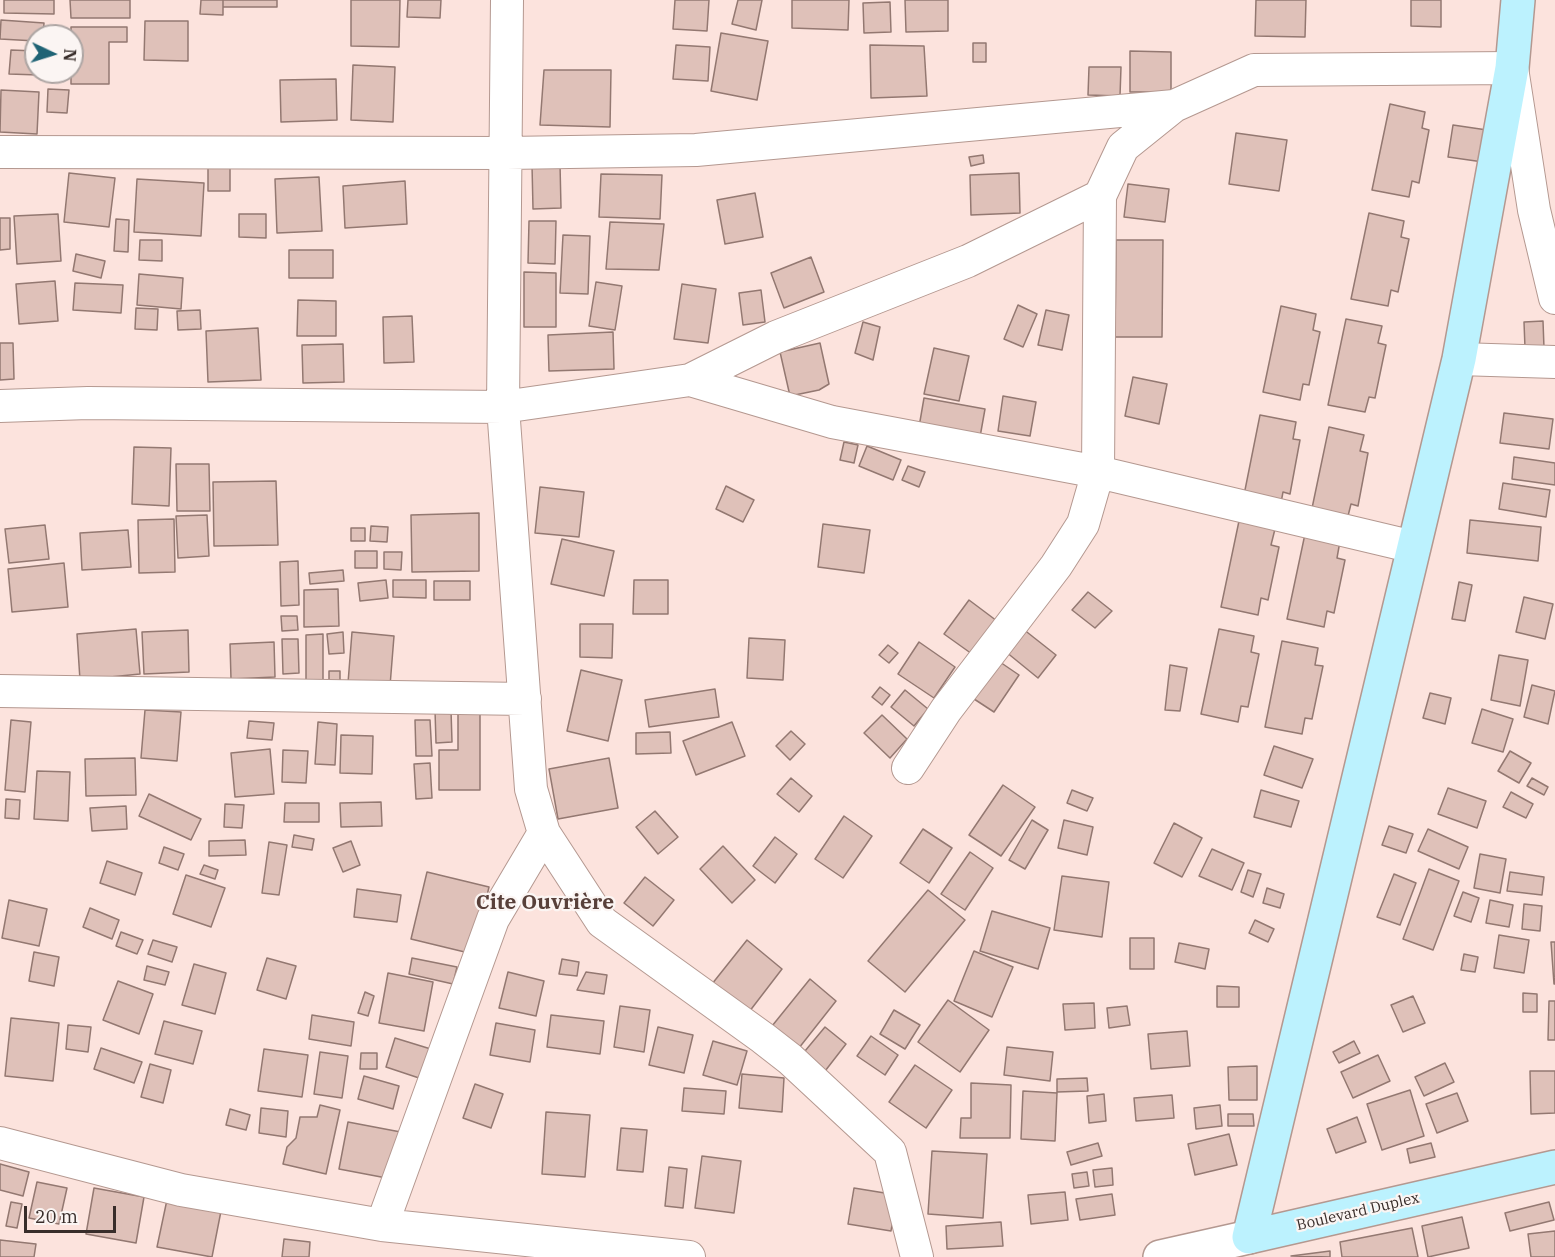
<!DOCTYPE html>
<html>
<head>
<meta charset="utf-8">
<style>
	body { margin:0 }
	#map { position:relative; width:1555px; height:1257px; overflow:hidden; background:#fce3dd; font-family:"IBM Plex Serif",serif }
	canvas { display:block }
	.north { position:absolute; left:24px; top:24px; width:60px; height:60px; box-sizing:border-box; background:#fbf5f3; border:2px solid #ada5a3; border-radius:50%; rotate:94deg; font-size:16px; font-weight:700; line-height:24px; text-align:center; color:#382d2a }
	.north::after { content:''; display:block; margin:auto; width:21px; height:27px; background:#1f6375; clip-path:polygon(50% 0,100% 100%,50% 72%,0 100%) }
	.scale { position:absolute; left:24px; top:1206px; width:92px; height:27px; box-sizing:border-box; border:3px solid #382d2a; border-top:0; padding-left:8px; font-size:18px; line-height:21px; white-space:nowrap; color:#382d2a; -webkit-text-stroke:4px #fbf5f3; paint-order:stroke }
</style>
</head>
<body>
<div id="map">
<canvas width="1555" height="1257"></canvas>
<div class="north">N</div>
<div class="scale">20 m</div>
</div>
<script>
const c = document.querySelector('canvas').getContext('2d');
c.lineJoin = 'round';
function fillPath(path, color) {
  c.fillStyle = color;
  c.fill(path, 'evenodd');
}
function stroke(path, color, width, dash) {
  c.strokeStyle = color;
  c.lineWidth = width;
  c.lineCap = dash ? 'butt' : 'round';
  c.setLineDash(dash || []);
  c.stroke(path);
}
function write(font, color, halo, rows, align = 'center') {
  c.font = font + ' "IBM Plex Serif",serif';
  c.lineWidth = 4.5;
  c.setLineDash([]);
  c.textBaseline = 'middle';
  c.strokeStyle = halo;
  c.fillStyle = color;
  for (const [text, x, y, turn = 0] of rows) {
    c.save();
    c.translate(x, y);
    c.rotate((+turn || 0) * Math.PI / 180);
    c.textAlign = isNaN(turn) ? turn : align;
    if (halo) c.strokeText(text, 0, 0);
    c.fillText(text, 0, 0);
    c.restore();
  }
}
const building = new Path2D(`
	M4,0h50v14l-50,-1z
	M70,0h60v18h-59z
	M201,0h22v15l-23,-1z
	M223,0h54v7h-54z
	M351,0h49l-1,47 -48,-1z
	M408,0h33l-1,18 -33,-1z
	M675,0h34l-2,31 -34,-2z
	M738,0h24l-6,30 -24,-6z
	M792,0h57l-1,30 -56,-2z
	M905,0h43v31l-42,1z
	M1256,0h50l-1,37 -50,-1z
	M1411,0h30v27l-30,-1z
	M890,2l1,30 -27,1 -1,-30z
	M1,20l43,3 -1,13h-7v5l-36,-2z
	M145,21h43v40l-44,-1z
	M71,27h56v15h-18v42h-38z
	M721,33l47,8 -11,59 -46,-9z
	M973,43h13v19h-13z
	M676,45l34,2 -2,34 -35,-2z
	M870,45l54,1 3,50 -56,2z
	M11,50l25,1v21h3v3l-30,-1z
	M1130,51l41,1v40h-41z
	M353,65l42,2 -2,55 -42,-2z
	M1089,67h32l-1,29 -32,-1z
	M544,70h67l-1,57 -70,-2z
	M336,79l1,41 -56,2 -1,-42z
	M48,89l21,1 -2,23 -20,-1z
	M1,90l38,2 -2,42 -37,-2z
	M1390,104l35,8 -3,16 7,2 -10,53 -7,-2 -3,16 -37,-7z
	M1453,125l34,5 -4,32 -35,-5z
	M1236,133l51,7 -8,51 -50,-7z
	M983,155l1,8 -13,3 -2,-9z
	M560,164l1,44 -28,1 -1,-44z
	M230,166v25h-22v-24z
	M69,173l46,5 -6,49 -45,-5z
	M1019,173l1,40 -49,2 -1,-40z
	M601,174l61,1 -2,44 -61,-2z
	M319,177l3,54 -45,2 -2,-54z
	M137,179l67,4 -3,53 -67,-4z
	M405,181l2,43 -62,4 -2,-42z
	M1128,184l41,5 -4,33 -41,-5z
	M755,193l8,44 -38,7 -8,-44z
	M1369,213l35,8 -3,16 8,2 -11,53 -7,-2 -3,16 -37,-7z
	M58,214l3,47 -44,3 -3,-48z
	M239,214h27v24l-27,-1z
	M0,218h10v31l-10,1z
	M116,219l13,1 -1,32 -14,-1z
	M529,221h27l-1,43 -27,-1z
	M610,222l54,2 -5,46 -53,-1z
	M563,235l27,1 -2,58 -28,-1z
	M140,240h22v21l-23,-1z
	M1116,240h47l-1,97h-47z
	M289,250h44v28h-44z
	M76,254l29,7 -4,17 -28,-7z
	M811,257l13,35 -40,16 -13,-35z
	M524,272l32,1v54h-32z
	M139,274l44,4 -2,31 -44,-4z
	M55,281l3,40 -39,3 -3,-40z
	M596,282l26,4 -7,44 -26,-4z
	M75,283l48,2 -2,28 -48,-3z
	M682,284l34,5 -8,54 -34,-4z
	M761,290l4,32 -22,3 -4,-32z
	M298,300l38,1v35h-39z
	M1018,305l19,9 -14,33 -19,-8z
	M1281,306l35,8 -3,16 7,2 -11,53 -6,-1 -3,16 -37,-8z
	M136,308l22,1 -1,21 -22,-1z
	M200,310l1,19 -23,1 -1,-19z
	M1046,310l23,5 -7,35 -24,-5z
	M412,316l2,46 -30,1 -1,-46z
	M1346,319l36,7 -4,17 8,2 -11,53 -6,-1 -4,15 -37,-7z
	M1543,321l1,27h-19l-1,-26z
	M863,322l17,5 -7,33 -18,-7z
	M258,328l3,52 -53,2 -2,-51z
	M613,332l1,37 -65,2 -1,-36z
	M0,343h13l1,36 -14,1z
	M820,343l9,41 -10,6 -29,6 -10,-44z
	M343,344l1,38 -41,1 -1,-38z
	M934,348l35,8 -10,45 -35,-7z
	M1133,377l34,7 -8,40 -34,-8z
	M1003,396l33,6 -6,34 -32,-5z
	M924,398l61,11 -5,28 -61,-10z
	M1504,413l49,6 -4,30 -49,-6z
	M1260,415l36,7 -3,17 7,1 -10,54 -7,-2 -3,16 -37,-8z
	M1329,427l35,8 -4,16 8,2 -10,53 -7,-2 -4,16 -36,-7z
	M844,442l14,3 -4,18 -14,-3z
	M867,446l34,14 -8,20 -34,-14z
	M134,447l37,1 -2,58 -37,-2z
	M1514,457l41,6v22l-43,-6z
	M176,464h33l1,47h-33z
	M908,466l17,6 -6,15 -17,-7z
	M276,481l2,64 -64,1 -1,-64z
	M1503,483l47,7 -4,27 -47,-8z
	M726,486l28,14 -11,22 -27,-13z
	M540,487l44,5 -5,45 -44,-4z
	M479,513v58l-67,1 -1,-57z
	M207,515l2,41 -31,2 -2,-42z
	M174,519l1,53 -36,1 -1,-53z
	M1470,520l71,7 -3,34 -71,-8z
	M1239,521l36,8 -4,16 8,2 -11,53 -7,-2 -3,17 -37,-8z
	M823,524l47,6 -6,43 -46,-6z
	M45,525l4,34 -40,4 -4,-34z
	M371,526l17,1 -1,15 -17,-1z
	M351,528h14v13h-14z
	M128,530l3,37 -49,3 -2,-37z
	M1305,534l35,7 -3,17 8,2 -11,53 -7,-2 -3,16 -37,-8z
	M562,539l52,12 -10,45 -53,-12z
	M355,551h22v17h-22z
	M384,552h18l-1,18 -17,-1z
	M298,561l1,44 -18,1 -1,-44z
	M64,563l4,44 -56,5 -4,-43z
	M343,570l1,11 -34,3 -1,-11z
	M386,580l2,18 -28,3 -2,-18z
	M393,580h33v18l-33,-1z
	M634,580h34v34h-35z
	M434,581h36v19h-36z
	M1459,582l13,3 -7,36 -13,-2z
	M338,589l1,37 -35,1v-37z
	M1088,592l24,19 -17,17 -23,-18z
	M1524,597l29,7 -8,35 -29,-7z
	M969,600l28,21 -25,33 -28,-20z
	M281,616h16l1,14 -16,1z
	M580,624h33l-1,34 -32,-1z
	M1018,625l38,30 -18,23 -38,-31z
	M136,629l4,45 -60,6 -3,-46z
	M1219,629l35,7 -3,16 8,2 -11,53 -7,-1 -3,16 -37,-8z
	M188,630l1,42 -45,2 -2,-42z
	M343,632l1,21 -15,1 -2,-20z
	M352,632l42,4 -4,50 -42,-3z
	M323,634v48h-17v-47z
	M749,638l36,2 -2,40 -36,-2z
	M282,639h16l1,34 -16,1z
	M1282,641l36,7 -3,17 8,1 -11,53 -7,-1 -3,16 -37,-7z
	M274,642l1,35 -44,2 -1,-35z
	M919,642l36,25 -21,31 -36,-24z
	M888,645l10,8 -9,10 -10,-8z
	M1499,655l29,5 -8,46 -29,-6z
	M997,660l22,15 -25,37 -23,-15z
	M1170,665l17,3 -7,43 -15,-1z
	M581,670l41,10 -14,61 -41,-10z
	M329,671h11v14l-11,-1z
	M1532,685l23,6 -7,33 -24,-7z
	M880,687l10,8 -8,10 -10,-8z
	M715,689l4,28 -70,10 -4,-27z
	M905,690l23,19 -14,17 -23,-19z
	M1430,693l21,5 -6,26 -22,-6z
	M1482,709l31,10 -10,33 -31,-9z
	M145,710l36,2 -4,49 -36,-3z
	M435,710h16l1,32 -16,1z
	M458,713h22v77h-41v-40h19z
	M882,715l25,24 -17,19 -26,-25z
	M11,720l20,2 -6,70 -20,-2z
	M415,720h15l2,36h-16z
	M249,721l25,2 -2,17 -25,-2z
	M318,722l19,2 -2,41 -20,-1z
	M732,722l13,34 -49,19 -13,-34z
	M791,731l14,13 -15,16 -14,-14z
	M670,732l1,21 -35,1v-21z
	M341,735l32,1 -1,38 -32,-1z
	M1274,746l39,13 -11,29 -38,-13z
	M270,749l4,45 -39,3 -4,-44z
	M283,750l25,1 -2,32 -24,-1z
	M1510,751l21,12 -12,20 -21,-12z
	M135,758l1,37 -50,1 -1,-37z
	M609,758l9,50 -60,11 -9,-50z
	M430,763l2,35 -16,1 -2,-35z
	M37,771l33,1 -2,49 -34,-2z
	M791,778l21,18 -13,16 -22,-18z
	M1532,778l16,9 -4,8 -17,-9z
	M1003,785l32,22 -34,49 -32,-21z
	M1448,788l38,13 -9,27 -39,-14z
	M1072,790l21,8 -6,13 -20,-8z
	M1261,790l38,11 -8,26 -37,-10z
	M1511,792l22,12 -7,14 -23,-11z
	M149,794l52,25 -10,21 -52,-24z
	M6,799l14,1 -1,19 -14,-1z
	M381,802l1,24 -41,1 -1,-24z
	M285,803h34v19h-35z
	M225,804l19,1 -2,23 -18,-1z
	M126,806l1,23 -35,2 -2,-23z
	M655,811l23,26 -20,17 -22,-27z
	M844,816l28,20 -29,42 -28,-19z
	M1032,820l16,10 -23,39 -16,-9z
	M1064,820l29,7 -6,28 -29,-7z
	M1174,823l28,15 -20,39 -28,-14z
	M1389,826l24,8 -7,19 -24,-8z
	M923,829l29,19 -23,35 -29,-20z
	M1428,829l40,18 -9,22 -41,-18z
	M294,835l20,4 -2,11 -20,-3z
	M775,837l22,17 -22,29 -22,-17z
	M245,840l1,15 -37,1v-15z
	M351,841l9,24 -17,7 -10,-24z
	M269,842l18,3 -8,50 -17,-2z
	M723,846l32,34 -23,23 -32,-34z
	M164,847l20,7 -6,16 -19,-7z
	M1212,849l32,14 -12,27 -33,-14z
	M970,852l23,16 -28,42 -24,-16z
	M1480,854l26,5 -6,34 -26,-5z
	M107,861l35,12 -7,22 -35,-12z
	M204,865l14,5 -3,9 -15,-5z
	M1429,869l30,12 -26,69 -30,-11z
	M1248,870l13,4 -8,23 -12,-5z
	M427,872l62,15 -16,67 -62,-15z
	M1510,872l34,5 -2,18 -35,-4z
	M1394,874l22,9 -16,42 -23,-8z
	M186,875l39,13 -14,39 -38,-13z
	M1062,876l47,6 -7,55 -48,-7z
	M645,877l29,23 -21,26 -29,-23z
	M1267,888l17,6 -4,14 -17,-5z
	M357,889l44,6 -4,27 -43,-5z
	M928,890l37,30 -60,72 -37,-31z
	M1463,892l16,6 -8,24 -17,-6z
	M9,900l38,9 -8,37 -37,-8z
	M1490,900l23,5 -4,22 -23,-4z
	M1524,904l18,2 -2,25 -18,-2z
	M90,908l29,12 -7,19 -29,-12z
	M992,911l58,17 -12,41 -58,-18z
	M1255,920l19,9 -6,13 -19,-9z
	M121,932l22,8 -6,14 -21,-8z
	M1499,935l30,5 -5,33 -30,-5z
	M1130,938h24v31h-24z
	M153,940l24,7 -5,15 -24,-8z
	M747,940l35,29 -33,43 -37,-28z
	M1551,942h4v42h-1z
	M1179,943l30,6 -4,20 -30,-7z
	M974,951l39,16 -21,50 -38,-16z
	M34,952l25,5 -5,29 -25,-5z
	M1464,954l14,3 -3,15 -14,-2z
	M267,958l29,8 -10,33 -29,-9z
	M412,958l45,9 -4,17 -44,-10z
	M562,959l17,3 -2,14 -18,-2z
	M194,964l32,9 -11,41 -33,-9z
	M147,966l22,6 -4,13 -21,-5z
	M508,972l36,9 -8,35 -37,-8z
	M586,972l21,3 -3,19 -27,-4z
	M388,973l45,9 -9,49 -45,-8z
	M810,979l26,22 -41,52 -27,-22z
	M118,981l35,13 -14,40 -36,-14z
	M1217,986l22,1v20h-22z
	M365,992l9,4 -6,20 -10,-3z
	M1523,993l14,1v18h-14z
	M1413,996l12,27 -22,9 -12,-27z
	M948,1000l41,30 -29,42 -42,-30z
	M1549,1001h6v39h-7z
	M1094,1003l1,25 -30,2 -2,-26z
	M620,1006l30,4 -6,42 -30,-5z
	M1127,1006l3,19 -21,3 -2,-20z
	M894,1010l26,15 -15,24 -25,-15z
	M312,1015l42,7 -3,24 -42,-7z
	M551,1015l53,6 -4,33 -53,-7z
	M11,1018l48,5 -6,58 -48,-5z
	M164,1021l38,10 -9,33 -38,-10z
	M496,1023l39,7 -5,32 -40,-7z
	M68,1025l23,2 -3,25 -22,-3z
	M658,1027l35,8 -9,38 -35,-8z
	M825,1027l21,17 -24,31 -22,-18z
	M1187,1031l3,35 -39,3 -3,-35z
	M871,1036l27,19 -13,20 -28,-19z
	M395,1038l39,12 -9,30 -39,-13z
	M713,1041l34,10 -10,34 -34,-10z
	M1354,1041l6,12 -21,10 -6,-11z
	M1007,1047l46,5 -3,29 -46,-6z
	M101,1048l41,14 -8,21 -40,-14z
	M264,1049l44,6 -6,42 -44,-6z
	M320,1052l28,4 -6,42 -28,-4z
	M361,1053h16v16h-17z
	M1378,1055l12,26 -37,17 -12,-26z
	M1445,1063l9,19 -30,14 -9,-19z
	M150,1064l21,6 -8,33 -22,-6z
	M915,1065l37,25 -26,38 -37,-26z
	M1257,1066v34h-28l-1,-33z
	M1530,1071h25v42l-24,1z
	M742,1074l42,4 -2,34 -43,-4z
	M364,1076l35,10 -6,23 -35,-10z
	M1087,1078l1,13 -31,1v-13z
	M971,1083l40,2 -1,53h-50l1,-20h10z
	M475,1084l28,10 -12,34 -28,-10z
	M684,1088l42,3 -2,23 -42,-3z
	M1410,1090l14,46 -42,14 -15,-46z
	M1023,1091l34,2 -2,48 -34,-2z
	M1457,1093l11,28 -31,12 -11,-29z
	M1104,1094l2,27 -17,2 -2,-27z
	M1172,1095l2,23 -38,3 -2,-23z
	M320,1105l20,5 -14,64 -43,-10 4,-17 9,-9 4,-21h17z
	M1220,1105l2,21 -26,3 -2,-21z
	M261,1108l27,3 -2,26 -27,-4z
	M230,1109l20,6 -4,15 -20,-5z
	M546,1112l44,3 -5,62 -43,-3z
	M1228,1114h25l1,12h-26z
	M1357,1117l9,25 -30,11 -9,-24z
	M348,1122l58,11 -9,47 -58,-11z
	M621,1128l26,2 -4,42 -26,-2z
	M1229,1134l8,31 -42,10 -7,-31z
	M1098,1143l4,13 -31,9 -4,-13z
	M1431,1143l4,14 -25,6 -3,-14z
	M932,1151l55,3 -4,64 -55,-4z
	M702,1156l39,5 -7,52 -39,-5z
	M0,1164l29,8 -6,24 -23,-6z
	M669,1167l18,2 -4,39 -18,-2z
	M1112,1168l1,17 -18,2 -2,-17z
	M1087,1172l2,14 -15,2 -2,-14z
	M37,1182l30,6 -8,36 -30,-6z
	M94,1188l50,9 -8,46 -50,-9z
	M854,1188l43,7 -6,36 -43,-7z
	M1065,1192l3,28 -37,4 -3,-29z
	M1112,1194l3,21 -35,5 -4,-21z
	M168,1195l54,11 -10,51 -55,-10z
	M11,1202l11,2 -5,24 -11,-2z
	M1549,1202l5,18 -44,11 -5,-18z
	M1462,1217l7,31 -41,9 -6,-31z
	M1001,1222l2,24 -56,3 -1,-23z
	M1412,1228l6,29h-76l-2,-15z
	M1555,1231v26h-24l-3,-23z
	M284,1239l26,3 -1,15h-27z
	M0,1240l36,4 -2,13h-34z
	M1330,1251v6l-39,-1z`);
fillPath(building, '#dfc1b9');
stroke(building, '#937871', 1.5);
const minor = new Path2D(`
	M507,0l-4,407 28,382 13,44 58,89 161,116 27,21 100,93 27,105
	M0,152l507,1 189,-3 478,-44 80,-36 258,-2 22,142 21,88
	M1459,359l96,3
	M690,380l142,42 266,50 316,75
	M0,406l88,-3 415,4 187,-27 86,-43 192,-76 132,-65 23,-49 51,-41
	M0,691l525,8
	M908,768l38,-58 110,-144 27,-42 15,-52 2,-276
	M0,1143l181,47 201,35 307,32
	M382,1225l111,-306 51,-86`);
const tertiary = new Path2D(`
	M1160,1257l89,-20`);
const secondary = new Path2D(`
	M1518,0l-6,68 -53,291 -210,878 306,-70`);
stroke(minor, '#b49890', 34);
stroke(tertiary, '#b49890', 36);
stroke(secondary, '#b49890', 36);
stroke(minor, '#fff', 32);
stroke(tertiary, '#fff', 33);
stroke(secondary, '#bcf2fe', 33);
write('15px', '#382d2a', '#fbf5f3', [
	["Boulevard Duplex",1358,1212,-13]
]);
write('bold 21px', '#58403a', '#fbf5f3', [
	["Cite Ouvrière",545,903]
]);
</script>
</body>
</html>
